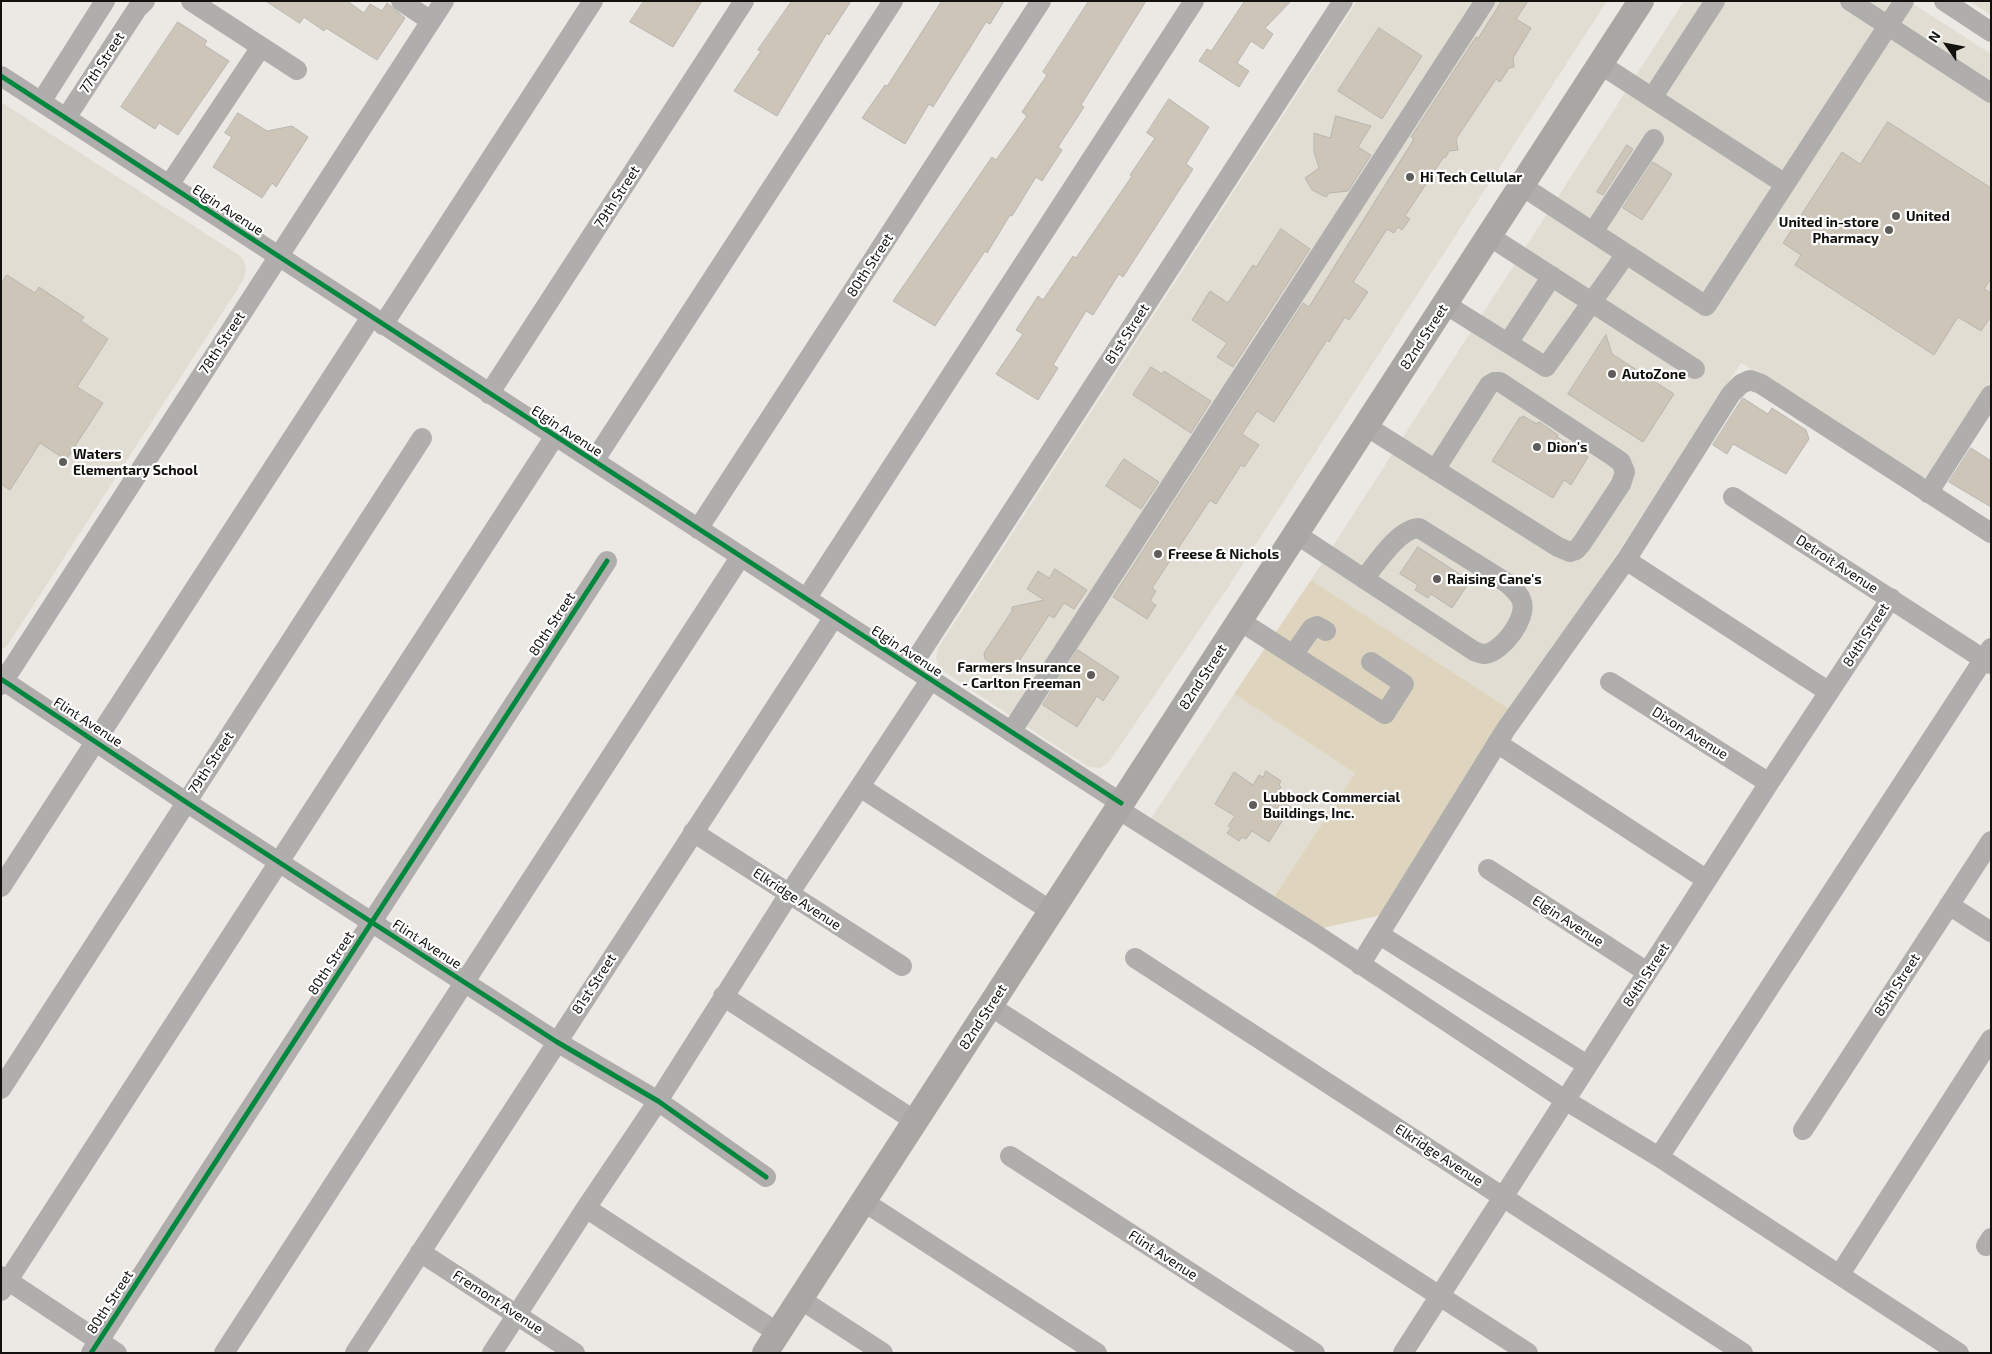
<!DOCTYPE html>
<html>
<head>
<meta charset="utf-8">
<style>
	body { margin:0 }
	#map { position:relative; width:1992px; height:1354px; overflow:hidden; background:#ece9e4; font-family:"Exo 2",sans-serif }
	canvas { display:block }
	.frame { position:absolute; inset:0; border:2px solid #12110e; pointer-events:none }
	.north { position:absolute; left:1922px; top:20px; width:50px; height:50px; -webkit-text-stroke:4px #fff; paint-order:stroke; rotate:303deg; font-size:14px; font-weight:700; line-height:20px; text-align:center; color:#12110e }
	.north::after { content:''; display:block; margin:auto; width:18px; height:22px; background:#12110e; clip-path:polygon(50% 0,100% 100%,50% 72%,0 100%) }
</style>
</head>
<body>
<div id="map">
<canvas width="1992" height="1354"></canvas>
<div class="frame"></div>
<div class="north">N</div>
</div>
<script>
const c = document.querySelector('canvas').getContext('2d');
c.lineJoin = 'round';
function fillPath(path, color) {
  c.fillStyle = color;
  c.fill(path, 'evenodd');
}
function stroke(path, color, width, dash) {
  c.strokeStyle = color;
  c.lineWidth = width;
  c.lineCap = dash ? 'butt' : 'round';
  c.setLineDash(dash || []);
  c.stroke(path);
}
function write(font, color, halo, rows, align = 'center') {
  c.font = font + ' "Exo 2",sans-serif';
  c.lineWidth = 4.5;
  c.setLineDash([]);
  c.textBaseline = 'middle';
  c.strokeStyle = halo;
  c.fillStyle = color;
  for (const [text, x, y, turn = 0] of rows) {
    c.save();
    c.translate(x, y);
    c.rotate((+turn || 0) * Math.PI / 180);
    c.textAlign = isNaN(turn) ? turn : align;
    if (halo) c.strokeText(text, 0, 0);
    c.fillText(text, 0, 0);
    c.restore();
  }
}
fillPath(new Path2D(`
	M1357,1h119l-464,716 -72,-48 -4,-10 2,-11z
	M1494,1h113l-380,588 -118,173 -9,6 -11,-1 -65,-42z
	M1684,1h225l82,53v326l-63,96 -10,2 -177,-115 -227,349 -203,-132z
	M1969,1h22v14z
	M1,102l238,153 5,6 2,10 -2,8 -237,367 -6,4z
	M1234,694l121,79 -83,127 -122,-80z`), '#e2ddd3');
fillPath(new Path2D(`
	M1311,580l203,132 -132,203 -64,14 -46,-29 83,-127 -121,-79z`), '#dfd4bd');
const building = new Path2D(`
	M266,1h81l17,12 6,-9 12,7 5,-8 18,15 -28,42 -51,-32 -2,3 -20,-14 -4,6z
	M644,1h58l-29,46 -43,-25z
	M792,1h59l-22,34 -2,-2 -50,83 -43,-25 27,-40 -3,-1z
	M942,1h62l-14,23 -4,-2 -53,85 -4,-3 -24,40 -43,-26 23,-33 2,1z
	M1089,1h57l-65,104 3,2 -26,40 4,3 -20,31 -6,-4 -24,39 -2,-1 -23,38 -2,-2 -50,75 -42,-25 99,-144 4,3 31,-44 -5,-4 25,-37 -4,-3z
	M1245,1h46l-26,27 8,6 -10,15 -12,-8 -14,22 12,8 -10,16 -40,-26 8,-12 4,2z
	M1502,1h26l-12,18 15,9 -18,30 1,9 -5,1 -9,14 -4,-3 -40,60 2,11 -9,1 -3,6 -3,1 -38,58 5,3 -8,11 -4,-3 -4,6 -7,-4 -34,53 15,10 -19,28 -4,-3 -16,25 -2,-2 -53,82 -17,-11 -15,23 17,11 -15,22 -3,-2 -25,39 -6,-4 -58,88 4,3 -6,10 6,4 -9,14 -34,-22 190,-294 6,4 105,-168 -3,-2 65,-100 2,1z
	M178,22l29,19 -3,4 25,16 -51,74 -19,-12 -4,6 -34,-22z
	M1379,28l43,28 -40,63 -44,-28z
	M1169,99l40,28 -23,37 7,5 -70,108 -4,-3 -26,41 -7,-4 -33,54 5,3 -20,32 -42,-26 27,-40 -7,-4 22,-34 5,4 30,-44 3,2 56,-82 -2,-1 25,-37 -8,-5z
	M238,113l29,18 25,-5 16,11 -32,50 -4,-4 -10,15 -49,-31 19,-30 -7,-4z
	M1336,116l35,10 -13,21 13,8 -23,36 -19,2 -3,4 -14,-7 -7,-12 14,-10 -5,-16v-19l16,5z
	M1888,122l103,66v91l-7,10 7,4v23l-10,15 -23,-14 -24,38 -139,-90 6,-10 -18,-12 59,-91 18,12z
	M1627,145l6,4 -30,46 -6,-3z
	M1653,162l19,12 -30,46 -19,-12z
	M1281,229l29,20 -77,118 -16,-10 10,-14 -35,-23 18,-29 18,12 25,-38 3,2z
	M7,275l28,18 4,-6 45,30 -3,4 27,18 -31,48 26,16 -37,57 -26,-17 -30,47 -9,-6v-200z
	M1606,335l6,19 62,40 -31,48 -75,-48z
	M1151,367l11,7 2,-3 47,30 -20,32 -58,-38z
	M1743,398l25,16 4,-6 34,22 3,9 -23,35 -53,-30 -6,10 -14,-9z
	M1523,416l14,8 1,-2 3,1 17,12 -1,2 31,20 -17,28 -7,-5 -11,18 -61,-37 28,-44 1,1z
	M1971,448l20,13v46l-42,-25z
	M1124,459l35,23 -18,27 -35,-23z
	M1418,547l52,34 -18,27 -21,-14 -3,4 -13,-8 3,-5 -18,-11z
	M1055,569l32,21 -13,19 -10,-6 -10,15 -5,-3 -39,60 -25,-16 -1,-6 28,-42v-4l32,-7 -17,-11 11,-18 11,7z
	M1078,650l41,27 -16,24 -6,-5 -20,31 -34,-22z
	M1266,771l15,10 -2,4 2,2 -6,10 16,10 -22,35 -17,-11 -6,8 -4,-2 -3,4 -12,-8 4,-5 -3,-2 7,-10 -20,-12 19,-32 19,13 6,-10 4,2z`);
fillPath(building, '#ccc5b8');
stroke(building, '#b8b6b2', 1);
stroke(new Path2D(`
	M191,1l106,69
	M401,1l30,20
	M1850,1l141,92
	M1944,1l47,31
	M1600,64l185,120
	M1,76l1120,727
	M1652,98l63,-97
	M41,102l64,-101
	M66,118l71,-109 8,-8
	M169,185l92,-138
	M1522,186l184,120 198,-305
	M1593,232l61,-93
	M1489,236l206,133
	M1445,304l101,63 80,-113
	M383,325l210,-324
	M1508,343l44,-67
	M489,394l255,-393
	M1366,426l192,121 12,5 6,-2 6,-7 39,-59 4,-12 -4,-10 -7,-5 -114,-75h-6l-5,3 -54,85
	M594,461l299,-460
	M1928,493l63,-98
	M1733,497l258,167
	M698,529l343,-528
	M1296,534l178,117c3,1 7,3 11,3 17,-2 42,-35 37,-52 -2,-8 -9,-13 -15,-19l-88,-55c-21,1 -42,35 -55,51
	M1626,560l203,132
	M806,599l388,-598
	M1240,621l145,93 19,-30 -33,-22
	M1293,655l19,-27 5,-2 9,5
	M911,667l432,-666
	M1,679l185,123 278,180 93,60 101,59 108,76
	M1610,682l159,101
	M1,685l443,-684
	M1011,732l474,-731
	M1497,743l210,137
	M860,787l191,124
	M1118,809l197,125 250,166 94,57 300,196
	M693,832l209,134
	M1488,869l159,103
	M1,887l370,-570
	M1949,905l42,27
	M1380,935l207,130
	M1135,958l608,395
	M1360,965l146,-236 120,-169 105,-166 10,-10 9,-4 11,4 230,149
	M723,996l192,125
	M990,1006l538,347
	M1,1089l421,-651
	M1803,1130l188,-289
	M1010,1156l305,197
	M1659,1157l332,-509
	M863,1201l234,152
	M586,1208l192,125
	M1986,1246l5,-8
	M420,1252l155,101
	M1840,1274l151,-235
	M1,1276l116,77
	M1,1291l554,-855
	M800,1299l83,54
	M91,1353l516,-792
	M224,1353l517,-797
	M355,1353l479,-736
	M492,1353l94,-145 72,-107 131,-207 142,-215
	M1403,1353l366,-570 122,-185`), '#afaead', 20);
stroke(new Path2D(`
	M765,1353l876,-1352`), '#a8a7a3', 26);
stroke(new Path2D(`
	M1,76l1120,727
	M1,679l185,123 278,180 93,60 101,59 108,76
	M91,1353l516,-792`), '#00873e', 5);
for (const [x, y, r, color] of [
	[1410,177,5,"#5e5d59"],
	[1896,216,5,"#5e5d59"],
	[1889,230,5,"#5e5d59"],
	[1612,374,5,"#5e5d59"],
	[1537,447,5,"#5e5d59"],
	[63,462,5,"#5e5d59"],
	[1158,554,5,"#5e5d59"],
	[1437,579,5,"#5e5d59"],
	[1091,675,5,"#5e5d59"],
	[1253,805,5,"#5e5d59"]
]) {
  const dot = new Path2D();
  dot.arc(x, y, r, 0, 2 * Math.PI);
  c.fillStyle = color;
  c.fill(dot);
  stroke(dot, '#fff', 2);
}
write('14px', '#12110e', '#fff', [
	["77th Street",102,63,-57],
	["79th Street",617,197,-57],
	["Elgin Avenue",228,210,33],
	["80th Street",870,265,-57],
	["81st Street",1127,334,-57],
	["82nd Street",1424,337,-57],
	["78th Street",222,343,-57],
	["Elgin Avenue",567,431,33],
	["Detroit Avenue",1837,564,33],
	["80th Street",552,624,-57],
	["84th Street",1866,635,-57],
	["Elgin Avenue",907,651,33],
	["82nd Street",1203,677,-57],
	["Flint Avenue",88,722,33],
	["Dixon Avenue",1690,733,32],
	["79th Street",211,763,-57],
	["Elkridge Avenue",797,899,33],
	["Elgin Avenue",1568,921,33],
	["Flint Avenue",427,944,33],
	["80th Street",331,963,-57],
	["84th Street",1646,975,-57],
	["81st Street",594,984,-57],
	["85th Street",1897,985,-57],
	["82nd Street",983,1017,-57],
	["Elkridge Avenue",1439,1155,33],
	["Flint Avenue",1163,1255,33],
	["80th Street",110,1302,-57],
	["Fremont Avenue",498,1302,33]
]);
write('bold 14px', '#12110e', '#fff', [
	["Hi Tech Cellular",1420,177],
	["United",1906,216],
	["United in-store",1879,222,"right"],
	["Pharmacy",1879,238,"right"],
	["AutoZone",1622,374],
	["Dion's",1547,447],
	["Waters",73,454],
	["Elementary School",73,470],
	["Freese & Nichols",1168,554],
	["Raising Cane's",1447,579],
	["Farmers Insurance",1081,667,"right"],
	["- Carlton Freeman",1081,683,"right"],
	["Lubbock Commercial",1263,797],
	["Buildings, Inc.",1263,813]
], 'left');
</script>
</body>
</html>
